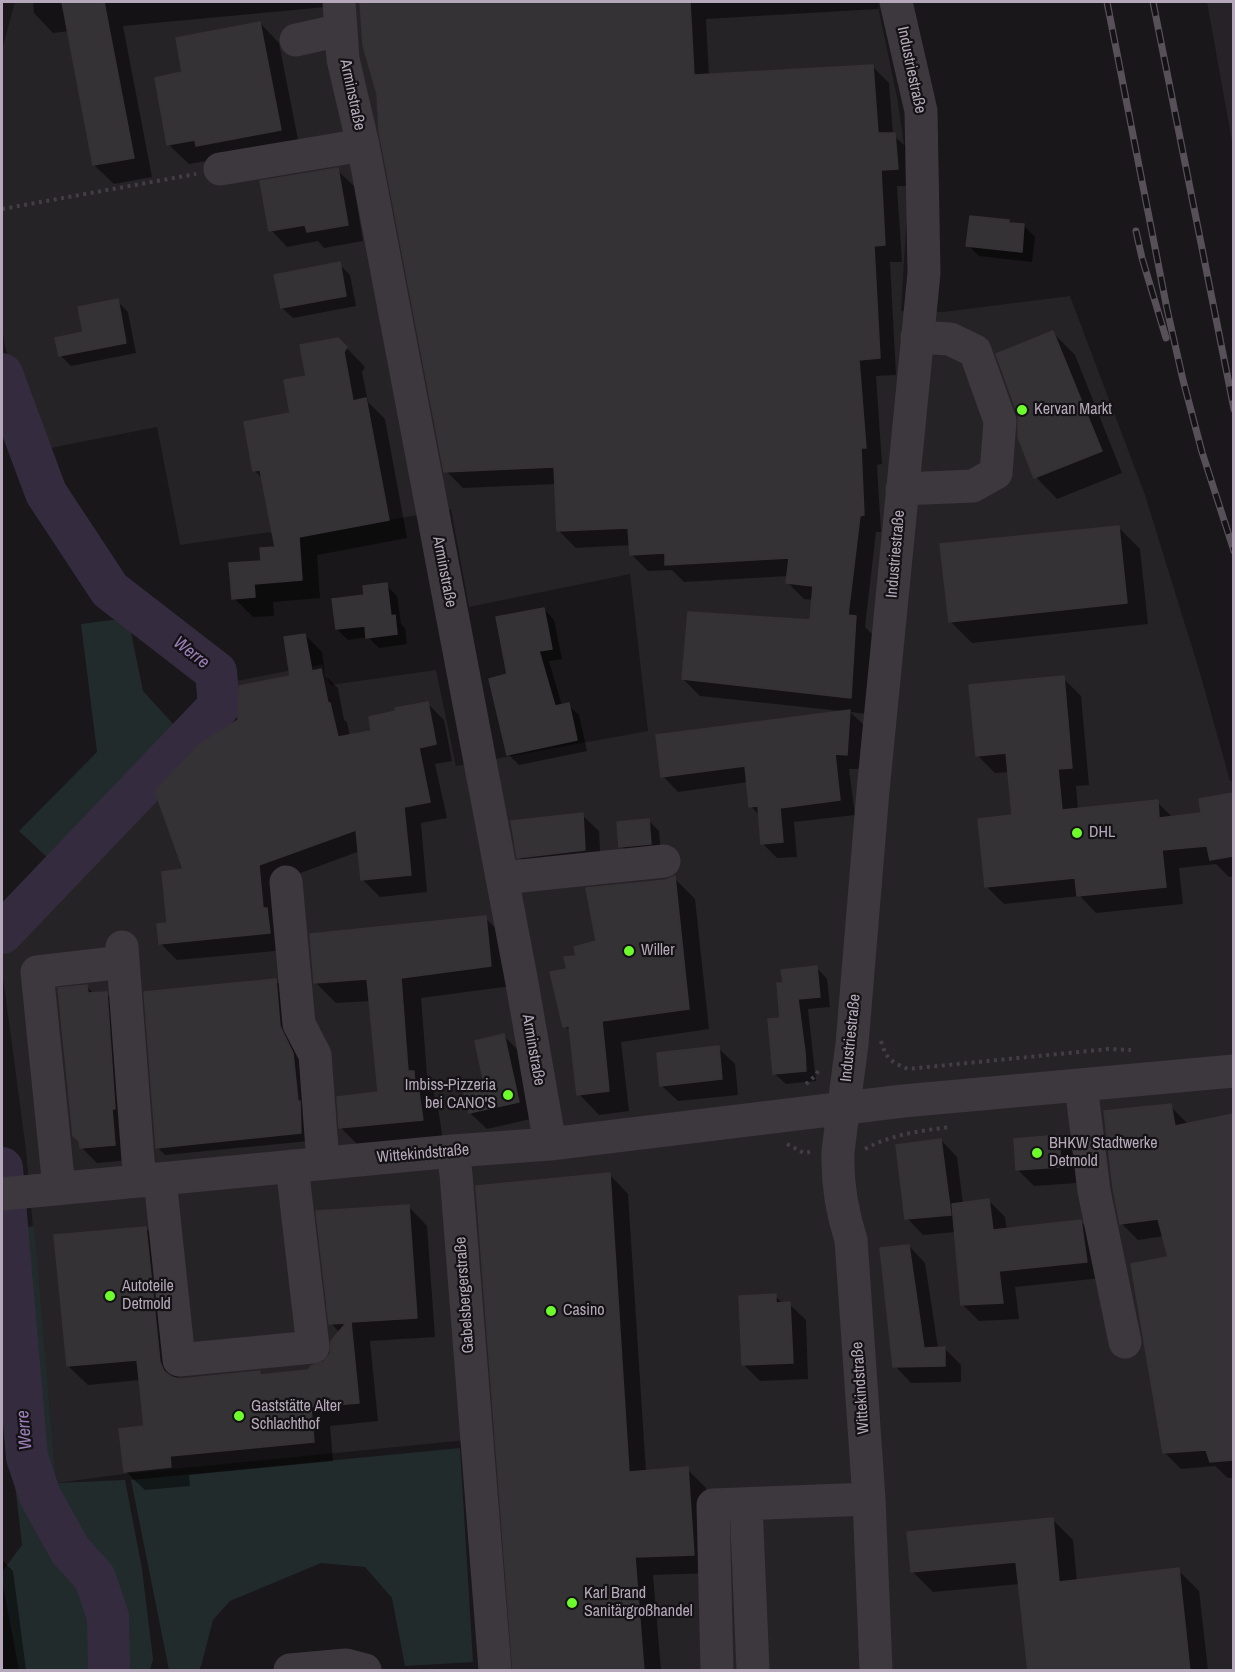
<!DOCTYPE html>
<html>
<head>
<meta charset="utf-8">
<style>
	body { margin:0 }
	#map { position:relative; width:1235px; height:1672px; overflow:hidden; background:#191719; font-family:"Archivo Narrow",sans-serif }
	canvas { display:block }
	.frame { position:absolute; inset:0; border:3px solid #b5a8ba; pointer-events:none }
</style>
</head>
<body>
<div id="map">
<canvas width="1235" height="1672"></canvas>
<div class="frame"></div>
</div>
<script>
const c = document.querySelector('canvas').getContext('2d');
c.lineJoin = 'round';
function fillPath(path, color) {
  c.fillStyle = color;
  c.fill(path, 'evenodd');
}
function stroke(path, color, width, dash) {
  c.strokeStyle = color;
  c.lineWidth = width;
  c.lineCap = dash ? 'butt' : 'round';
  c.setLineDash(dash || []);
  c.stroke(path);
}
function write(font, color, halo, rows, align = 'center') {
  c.font = font + ' "Archivo Narrow",sans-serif';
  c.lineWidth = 4.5;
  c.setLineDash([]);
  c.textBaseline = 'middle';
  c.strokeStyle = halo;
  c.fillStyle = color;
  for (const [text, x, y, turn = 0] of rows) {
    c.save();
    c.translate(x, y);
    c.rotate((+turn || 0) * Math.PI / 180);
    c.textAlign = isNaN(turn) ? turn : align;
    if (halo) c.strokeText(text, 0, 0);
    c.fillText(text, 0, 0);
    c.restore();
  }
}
fillPath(new Path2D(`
	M15,2h862l20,95 12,81 -8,133 42,1 127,-16 75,199 55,178 30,108h3v889h-723l-33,-231 -353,35 -68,9 -30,-333 -24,-180v-15l3,-9 36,-35 45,-50 21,-13 9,-21 68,-72 34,-31 20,-2 -7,-40 92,-18 7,21 106,-15 20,96 192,-35 -18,-157 -161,33 -18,-98 -177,32 -3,-9 -91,13 -23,-118 -112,22 -40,-102 -3,-20v-277z
	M1207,2h26v145z`), '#262326');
fillPath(new Path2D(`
	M128,618l15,73 32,35 -24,24 -22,31 -46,38 -32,42 -32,-30 78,-79 -16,-128z
	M34,1226l22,257 69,-3 17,89 11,90 -3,11h-131l-17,-89v-9l20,-27 -20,-173v-141z
	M460,1448l13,214 -68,4 -13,-68 -27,-31 -44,-4 -91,38 -17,19 -12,46 -2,4h-30l-38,-190z`), '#222b2c');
fillPath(new Path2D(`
	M33,2h293v5l-203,19 29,151 -38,7 -20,-19 -25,-134 -16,2 -19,-20z
	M362,2h516v7l-172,10 3,57 163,-10 17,17 4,52 19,17 2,34h-17l5,76h-12l6,113 -20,1 6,88 -5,1 4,67h-5l-11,95 7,7 -5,80 -17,-2 15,14 -3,43h-13l6,46 -61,7 3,35 -20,1 -15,-15 -2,-27 -9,-10 -3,-24 -70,10 -15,-16 178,-65 -141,-15 -17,-17 129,-58 1,-21 -9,-1 -17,-17 1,-6 -104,6 -12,-12 -24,1 -17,-17v-9l-55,3 -17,-17 -3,-47 -93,4 -17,-17 -68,-377 -14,-49z
	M260,23l19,20 21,107 -88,10 -23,4 -20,-19 15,-71z
	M337,170l17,16 9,55 -39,7 -6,-7 -31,6 -16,-17z
	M1008,222l3,2 13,2 11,11 -3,25 -53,-6 -11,-11z
	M339,264l11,11 6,31 -63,12 -11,-10z
	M117,301l11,11 8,41 -65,13 -11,-11 25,-22z
	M1053,333l22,22 47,118 -65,26 -21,-22z
	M338,339l27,28 -3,5 6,30 17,17 22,119 -90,17 3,43 -47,4 1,14 -21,1 -19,-19 28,-36 14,-14 -13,-69 -8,-8 37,-57 16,-37z
	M1118,527l22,22 8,75 -176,19 -22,-22z
	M386,585l11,11 4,28 4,4 2,16 -28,4 -11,-11 -20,3 -11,-11 29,-33z
	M544,609l10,11 8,39 -13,2 13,45 6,-1 11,10 8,36 -68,14 -11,-11z
	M305,635l17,17 4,24 12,12 6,32 3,2 3,15 23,-5 54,-29 17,17 8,41 -17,3 12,54 -26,5 6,69 -47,5 -17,-17 -3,-29 -84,31 10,68 -109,10 -17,-17 9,-19 16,-53 55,-151 52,-43z
	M1063,678l18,18 8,89 -13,1 2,24 79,-8 16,16 30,-4 29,-20 2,2v80l-5,1 -13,-13 -37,4 4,36 -87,9 -16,-17 -76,8 -18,-18 28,-70 -4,-44 -15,1 -18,-18z
	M582,815l17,16 2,35 -66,7 -16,-16z
	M648,820l11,11 2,23 -29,3 -11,-11z
	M674,878l21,21 14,130 -88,13 8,69 -30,4 -20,-21 -7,-61 -7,-7 4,-56 9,-13 20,-14 68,-62z
	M485,918l21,20 5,48 -90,12 7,89 6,6 1,11 3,3 5,34 -82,7 -20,-20 39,-35 -10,-92 -34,2 -20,-20z
	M817,968l10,11 3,28 -22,2 8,72 -30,3 -11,-10 7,-55 2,-35z
	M276,981l8,8 17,74 8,78 -144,14 -8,-8z
	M87,987l7,7 12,-1 15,15 8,152 -32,3 -15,-15z
	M504,1036l16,16 15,66 -48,11 -17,-16 16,-29z
	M718,1048l17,16 3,31 -60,6 -17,-16z
	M1170,1106l17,17v2l47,-9v362h-6l-13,-12 -34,3 -17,-17 6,-193 -6,-23 -26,4 -17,-17z
	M1058,1137l17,16 2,30 -43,3 -16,-16z
	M941,1140l16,17 6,47 26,-3 16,16 2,13 73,-9 17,17 5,40 -87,9 4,32 -40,2 -17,-17 -6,-72 -33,3 -16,-17z
	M610,1175l18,19 18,278 41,-3 19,19 6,85 -59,2 8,95h-146z
	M408,1206l19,20 8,111 -65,4 8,80 -48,5 3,35 -144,14 1,11 -45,4 -20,-19 20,-43 -5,-48 -52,5 -20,-19 78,-138 19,20 14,132 81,-7 3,3 46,-4 15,-8 8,-9 8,-22 -9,-10z
	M909,1246l16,17 13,85h6l17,17v17l-50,1 -16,-17z
	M775,1296l9,8h5l17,16 2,59 -48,2 -16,-16z
	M1053,1520l20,20 4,41 101,-11 21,21 9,79h-178l-10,-86 -87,8 -21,-21z
	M2,1560l11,11 13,99h-24z`), '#0007');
stroke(new Path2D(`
	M2,374l44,119 64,97 106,82 3,34 -217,227
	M2,1168l25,289 13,39 30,54 25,28 13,39 1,53`), '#342c3e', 42);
const building = new Path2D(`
	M62,2h42l30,156 -41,7z
	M360,2h330l4,73 179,-10 5,68h17l3,36 -17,1 4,75 -11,1 6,112 -21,2 7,88h-5l3,67 -4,1 -12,99 8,1 -5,82 -169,-19 6,-67 122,8 3,-34 -27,-3 3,-25 -124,7v-12l-35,2 -2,-27 -71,3 -3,-64 -110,5 -65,-341 -2,-37 -14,-49z
	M260,22l21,108 -85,16 -1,-6 -28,5 -12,-67 27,-6 -6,-34z
	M338,168l10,57 -41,7 -2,-7 -36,6 -9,-50z
	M970,216l39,4v3l15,1 -2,28 -56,-6z
	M340,262l6,34 -65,12 -7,-33z
	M118,299l8,44 -67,13 -4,-18 28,-6 -5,-25z
	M1053,331l49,120 -68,27 -16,-41v-22l-22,-61z
	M338,338l9,9 -3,5 9,49 13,-3 23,122 -90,17 3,43 -48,4 1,13 -23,2 -3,-36 32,-2 -1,-13 15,-1 -15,-77 -7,1 -9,-49 46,-9 -6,-33 22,-4 -6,-31z
	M1119,526l8,77 -178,19 -9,-78z
	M387,583l4,33 4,-1 2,19 -31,4 -1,-12 -29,3 -4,-30 32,-4 -1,-9z
	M544,608l8,41 -13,2 16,55 14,-3 8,37 -70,15 -18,-76 18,-5 -11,-57z
	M305,634l7,37 9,-2 7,34h2l8,34 33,-6 -2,-14 27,-6 -1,-3 33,-6 8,42 -17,4 11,54 -26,5 7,68 -50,5 -5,-50 -97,35 4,43h4l3,25 -111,11 -2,-20 10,-1 -5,-51 21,-3 -28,-78 45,-47 38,-24 1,-34 51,-10 -6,-39z
	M1064,676l8,92 -14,1 4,41 96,-10 1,18 42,-5 -2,-14 34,-6v63l-23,4 -3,-14 -45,4 4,37 -89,9 -2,-18 -90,9 -7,-68 34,-4 -6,-62 -30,3 -7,-71z
	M850,710l-3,45 -12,-1 5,46 -60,8 3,34 -22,2 -3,-38 -9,1 -4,-41 -84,11 -5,-42z
	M583,813l2,37 -68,8 -6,-37z
	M649,819l2,25 -32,3 -2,-25z
	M675,876l14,133 -87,12 7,70 -32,4 -8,-69 -6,1 -13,-55 17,-3 -3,-12 12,-1 -2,-9 22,-6 -10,-53 80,-8z
	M486,916l5,50 -90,12 7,93h6l1,14h3l5,35 -84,8 -2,-31 41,-5 -11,-113 -53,4 -4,-49z
	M817,966l3,31 -22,2 7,53 1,19 -33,3 -5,-55 12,-1 -3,-35h6l-2,-13z
	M276,979l4,47 13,27 5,48h2l1,32 -145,15 -12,-156z
	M87,985l1,8 19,-1 8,117h-3l3,36 -35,3 -1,-7 -6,-5 -15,-148z
	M504,1034l15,68 -50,11 -6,-25 21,-5 -9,-42z
	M719,1046l3,33 -62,7 -3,-33z
	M1171,1104l4,22 58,-12v346l-23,2 -4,-12 -43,3 -32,-189 37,-7 -10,-38 -38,5 -7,-36 -9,-77z
	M1059,1135l2,32 -45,3 -2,-31z
	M941,1139l10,76 -46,4 -9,-74z
	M610,1173l19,299 59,-5 6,88 -59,2 9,114h-131l-37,-485z
	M989,1199l4,31 88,-10 6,42 -88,9 4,32 -42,2 -9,-101z
	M409,1205l8,113 -66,4 8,81 -48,4 3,35 -144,14 1,11 -47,5 -5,-43 25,-3 -7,-66 -70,6 -13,-131 92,-8 14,135 4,9 8,6 8,2 80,-8v4l48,-5 3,-4 12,-4 7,-8 1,-13 15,-18 -17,1 -13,-113z
	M909,1245l15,103 21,-1v19l-52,1 -13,-119z
	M776,1294v9l14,-1 3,61 -51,2 -3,-69z
	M1053,1518l6,64 120,-14 11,103h-162l-12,-109 -105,10 -4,-40z`);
fillPath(building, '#353235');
stroke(building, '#353135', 1.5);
stroke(new Path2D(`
	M2,209l194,-35
	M881,1041c5,18 10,21 27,28l200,-20 23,1
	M806,1084l10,-9 4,-8
	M787,1144l17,9 6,-1
	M865,1149c27,-15 55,-18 85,-22`), '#433d45', 4, [3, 4.5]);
stroke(new Path2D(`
	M339,2l4,57 20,86 159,838 28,161
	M296,40l45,-10
	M220,169l143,-24
	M902,489l71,-3 23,-13 4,-52 -25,-70 -25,-12 -33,-2
	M502,878l162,-17
	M286,882l13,142 16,31 8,108
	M122,947l16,213 3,21
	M1081,1085l13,106 31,151
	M453,1151l3,23 39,496
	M160,1179l19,181 134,-13 -21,-181
	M59,1188l-22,-216 86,-10
	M2,1194l451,-43 97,-7 353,-43 331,-30
	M746,1504l7,166
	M290,1670l56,-5 19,5
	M717,1670l-4,-165 156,-6
	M876,1670l-7,-171 -18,-259c-9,-28 -14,-60 -13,-89l14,-107 21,-253 51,-518 -3,-162 -25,-109`), '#3d373e', 33);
const rail = new Path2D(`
	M1107,2l60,307 16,71 19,72 32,99
	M1153,2l81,407
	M1136,231l6,27 24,80`);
stroke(rail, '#575059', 7);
stroke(rail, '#141214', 4.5, [14]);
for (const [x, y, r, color] of [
	[1022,410,6,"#6dfd2a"],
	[1077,833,6,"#6dfd2a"],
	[629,951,6,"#6dfd2a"],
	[508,1095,6,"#6dfd2a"],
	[1037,1153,6,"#6dfd2a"],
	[110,1296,6,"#6dfd2a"],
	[551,1311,6,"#6dfd2a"],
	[239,1416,6,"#6dfd2a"],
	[572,1603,6,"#6dfd2a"]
]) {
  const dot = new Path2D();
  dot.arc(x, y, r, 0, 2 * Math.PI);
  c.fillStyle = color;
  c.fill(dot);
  stroke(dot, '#141214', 2);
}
write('16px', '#b5a8ba', '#141214', [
	["Industriestraße",911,70,78],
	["Arminstraße",352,95,78],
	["Industriestraße",896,554,-85],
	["Arminstraße",444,572,79],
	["Industriestraße",851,1038,-84],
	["Arminstraße",533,1050,80],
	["Wittekindstraße",423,1154,-5],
	["Gabelsbergerstraße",465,1295,-94],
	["Wittekindstraße",861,1388,-94]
]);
write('16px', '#b5a8ba', '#141214', [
	["Kervan Markt",1034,410],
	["DHL",1089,833],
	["Willer",641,951],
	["Imbiss-Pizzeria",496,1086,"right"],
	["bei CANO'S",496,1104,"right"],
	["BHKW Stadtwerke",1049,1144],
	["Detmold",1049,1162],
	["Autoteile",122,1287],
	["Detmold",122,1305],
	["Casino",563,1311],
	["Gaststätte Alter",251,1407],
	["Schlachthof",251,1425],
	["Karl Brand",584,1594],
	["Sanitärgroßhandel",584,1612]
], 'left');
write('italic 18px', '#997db7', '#141214', [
	["Werre",191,653,38],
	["Werre",25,1430,-95]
]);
</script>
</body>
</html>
